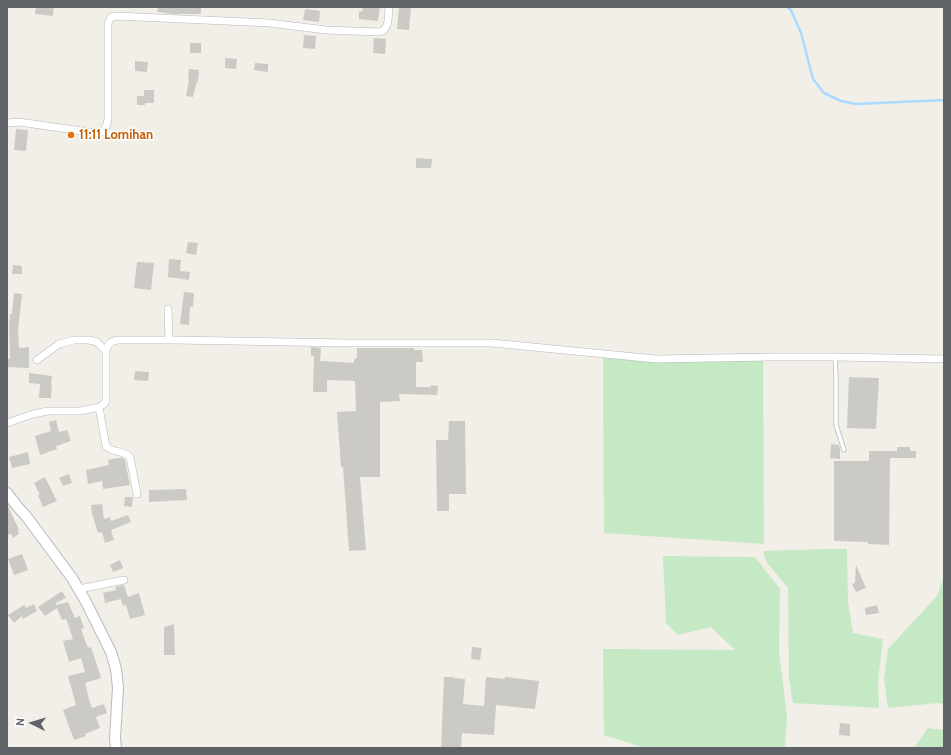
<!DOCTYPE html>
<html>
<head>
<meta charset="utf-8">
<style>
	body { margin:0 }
	#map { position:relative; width:951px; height:755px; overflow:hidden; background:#f1efe8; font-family:Cabin,sans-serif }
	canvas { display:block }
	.frame { position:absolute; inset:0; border:8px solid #5f6368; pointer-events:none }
	.north { position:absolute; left:12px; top:703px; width:40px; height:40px; -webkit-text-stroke:3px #fff; paint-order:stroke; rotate:275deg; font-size:11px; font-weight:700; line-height:16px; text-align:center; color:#5f6368 }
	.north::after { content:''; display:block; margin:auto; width:14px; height:18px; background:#5f6368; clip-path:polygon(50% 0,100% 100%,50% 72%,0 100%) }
</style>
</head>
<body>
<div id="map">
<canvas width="951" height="755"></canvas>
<div class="frame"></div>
<div class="north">N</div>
</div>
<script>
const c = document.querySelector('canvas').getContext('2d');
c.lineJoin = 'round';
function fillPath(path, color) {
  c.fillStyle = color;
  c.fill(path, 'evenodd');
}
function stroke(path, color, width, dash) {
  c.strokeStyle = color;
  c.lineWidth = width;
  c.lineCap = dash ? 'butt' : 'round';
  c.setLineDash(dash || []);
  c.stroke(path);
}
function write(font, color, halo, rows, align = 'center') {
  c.font = font + ' Cabin,sans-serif';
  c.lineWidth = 3;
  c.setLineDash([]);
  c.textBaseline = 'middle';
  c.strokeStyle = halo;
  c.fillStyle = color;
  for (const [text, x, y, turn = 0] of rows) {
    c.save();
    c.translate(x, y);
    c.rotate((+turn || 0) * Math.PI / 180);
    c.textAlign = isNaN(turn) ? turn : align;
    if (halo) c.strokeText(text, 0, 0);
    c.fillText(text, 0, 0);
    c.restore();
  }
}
fillPath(new Path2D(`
	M763,353l1,191 -160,-11 -1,-176z
	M827,549h20l1,53 5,31 30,6 -5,42 1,27 -86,-5 -4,-25 -1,-90 -21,-25 -4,-12z
	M663,556l92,1 25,32 -1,63 8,64 -2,32h-140l-41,-13 -1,-86 132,1 -24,-23 -33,8 -12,-12z
	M944,576v128l-6,-1 -50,5 -4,-29 4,-30 49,-53z
	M928,728l16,2v18h-30z`), '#c5e8c5');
stroke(new Path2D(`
	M787,7l4,3 10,23 12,46 11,14 17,8 15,3 88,-4`), '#aadaff', 2.5);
fillPath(new Path2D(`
	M36,7h18l-1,9 -18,-2z
	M158,7h43v7h-27l-17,-2z
	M363,7h17l-2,14 -19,-2v-8l3,1z
	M399,7h12l-2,23 -12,-1z
	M305,9l15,2 -1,11 -16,-2z
	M304,35l12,1 -1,13 -12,-1z
	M374,38l12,1 -1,15 -12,-1z
	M190,43h11v10h-11z
	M225,58l12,1 -1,10 -11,-1z
	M135,61l13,1 -1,10 -12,-1z
	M255,63l13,1v8l-14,-2z
	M189,69l10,1 -1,11h-1l-4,16 -7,-1 3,-16 -1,-1z
	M144,90h10v13h-9v2h-8v-9h7z
	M16,129l12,1 -2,21 -12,-1z
	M416,158l16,1 -1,9h-15z
	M188,242l10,1 -2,12 -10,-2z
	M169,259l12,1 -1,11 10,1 -1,8 -21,-3z
	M137,262l17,1 -3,27 -17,-2z
	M13,265l9,1v8h-10z
	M184,292l10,1 -1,14h-3l-1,18 -9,-1z
	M14,293l8,1 -4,37 1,17 10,-1v21l-22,-1v-8h3l-1,-33 1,-12h2z
	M311,347l10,1 -1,13 34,2v-4l3,-1v-10h57v2h8l1,12h-7v25h15v-2l7,1 -1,9 -38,-1 1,7 -20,1v75h-20l6,73 -17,1 -6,-84h-2l-4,-55 19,-1 -1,-30 -28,-1v12h-14l1,-36h-3z
	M135,371l14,1 -1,9 -14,-1z
	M29,373l23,3 -1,9h1l-1,13h-12l1,-14 -11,-1z
	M849,377l30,1 -3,51 -29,-1z
	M56,420l3,12 8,-2 4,11 -15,5 1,3 -17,6 -5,-19 16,-5 -2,-9z
	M449,421h16l1,73h-17v17h-12l-1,-71h12z
	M831,444l8,1 1,4v10l-10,-1z
	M897,447h13v4h6v7h-26l-1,87 -21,-1v-2l-34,-1v-80h35v-10h28z
	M28,452l2,12 -18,4 -3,-11z
	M118,458h5l2,2 5,25 -27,4 -1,-8 -14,3 -2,-14 23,-5 -1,-5z
	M69,474l3,9 -9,3 -4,-8z
	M45,477l12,24 -14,6 -5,-12h2l-6,-12z
	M186,489l1,11 -38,2v-12z
	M125,497h8l-1,10 -8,-1z
	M7,504l12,26 -1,1 1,3 -6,4 -2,-4 -4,1z
	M102,504l2,15 6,-2 1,4 17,-6 3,7 -20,8 3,10 -9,3 -3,-11 -4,1 -6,-19 -1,-9z
	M22,554l6,16 -14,5 -6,-16z
	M120,560l3,8 -10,4 -3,-7z
	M856,565l10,23 -10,4 -4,-8 3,-1z
	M124,585l4,12 11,-4 6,22 -15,4 -4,-14 -3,1 -2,-7 -16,4 -2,-10 13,-3 -1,-3z
	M62,591l4,7 -10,5v2l12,-3 7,16 5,-2 4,12 -3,1 7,19 3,-1 10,31 -16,5 4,16 3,9 12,-4 3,9 -11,4 4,11 -15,6 1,2 -12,4 -11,-30 13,-5 -8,-29 17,-4 -4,-14 -12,4 -6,-21 10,-2 -7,-20 -4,1 -5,-12 -12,8 -7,-9z
	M34,604l3,7 -14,8 -1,-3 -8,7 -6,-8 16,-10 2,3z
	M877,605l2,8 -13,2 -1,-7z
	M174,624l1,31h-11v-28z
	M472,647l10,1 -2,12 -9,-1z
	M444,677h10l-1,1 12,1 -2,25 21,2 2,-29 19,2v-2l34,4 -4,28 -39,-4 -2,30 -32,-2 -1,15h-20z
	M840,723l10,1v12l-11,-1z`), '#cccac5');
const lane = new Path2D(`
	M835,357l1,20v48l8,25`);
const street = new Path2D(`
	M7,123l12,-1 77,11 6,-1 4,-5 2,-8v-96l3,-6 6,-1 152,7 57,7 54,2c10,-3 8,-17 9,-25
	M168,309l1,31
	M37,360l22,-16 15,-4h15l8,2 9,9
	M99,407l7,39c6,7 17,4 24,11l7,37
	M7,423l26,-9 15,-3h33l18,-4 5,-3 2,-3v-50c3,-9 5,-10 13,-11h56l171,3h146l164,16 115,-2h64l109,2
	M79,589l45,-9`);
const secondary = new Path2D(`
	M7,493l10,13 9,10 46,62 13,22 26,52 5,17 2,19 -3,50 1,10`);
stroke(lane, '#b5b8bc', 5);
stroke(street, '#b5b8bc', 8);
stroke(secondary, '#b6babf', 12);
stroke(lane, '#fff', 3.5);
stroke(street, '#fff', 7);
stroke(secondary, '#fff', 10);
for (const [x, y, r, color] of [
	[71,135,4,"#e8710a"]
]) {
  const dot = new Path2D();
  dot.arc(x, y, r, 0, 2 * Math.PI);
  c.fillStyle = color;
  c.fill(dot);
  stroke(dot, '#fff', 1.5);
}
write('bold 13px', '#c56008', '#fff', [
	["11:11 Lomihan",79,135]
], 'left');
</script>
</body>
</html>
